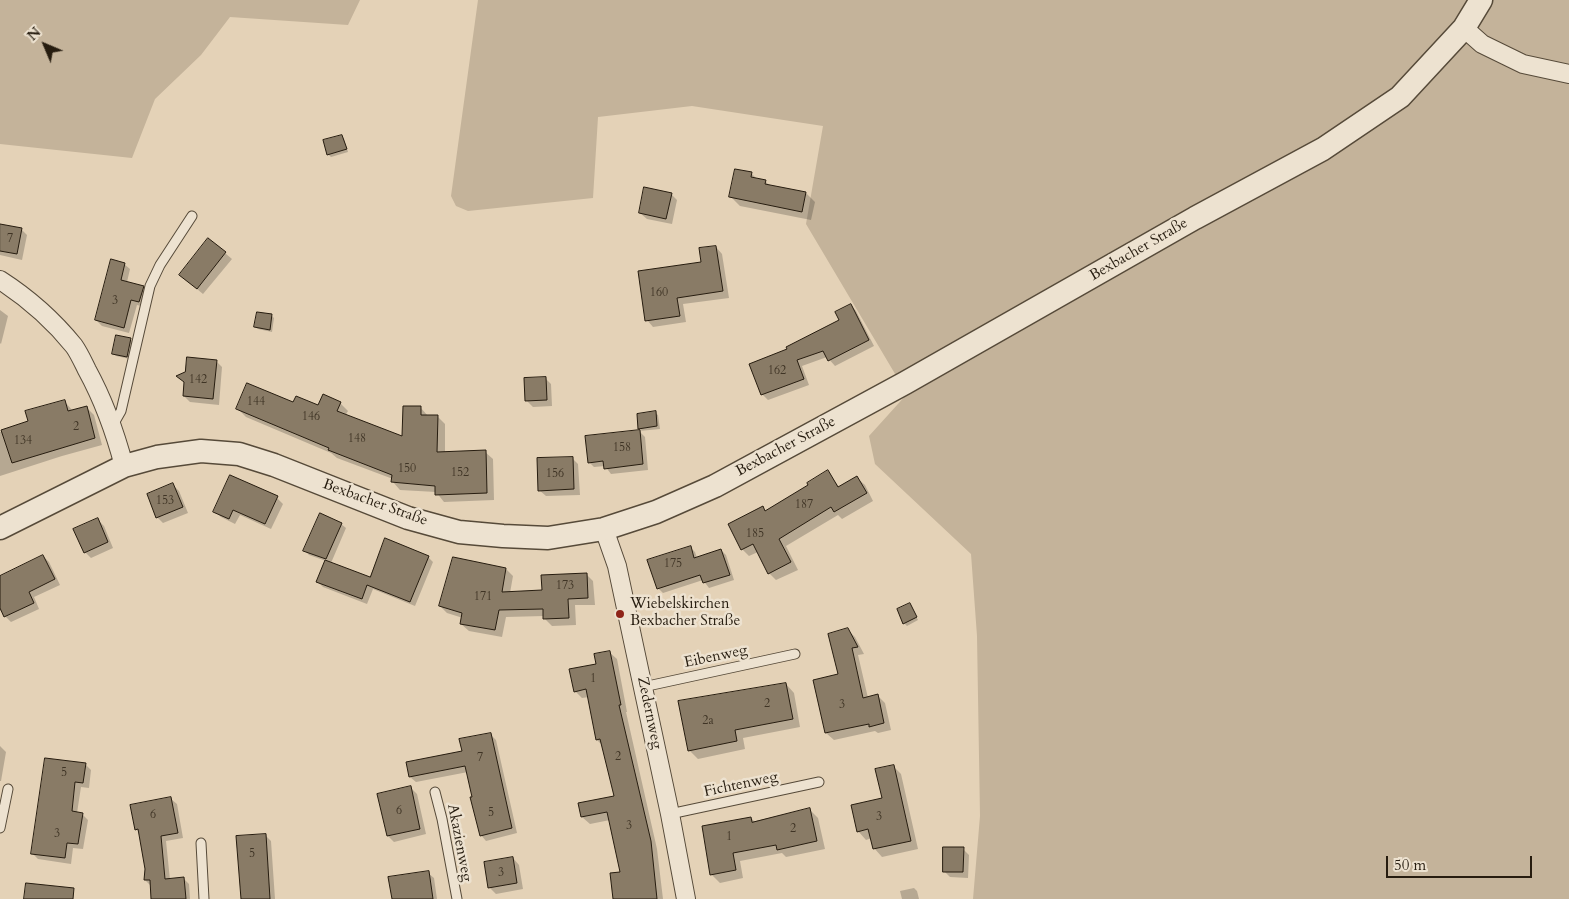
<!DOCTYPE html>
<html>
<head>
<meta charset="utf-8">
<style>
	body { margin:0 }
	#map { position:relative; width:1569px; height:899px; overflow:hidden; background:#e4d2b7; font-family:Cardo,serif }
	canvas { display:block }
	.north { position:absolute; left:20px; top:20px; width:50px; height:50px; -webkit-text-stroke:4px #ede2d0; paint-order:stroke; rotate:315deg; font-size:14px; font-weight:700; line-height:20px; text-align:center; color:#261c0f }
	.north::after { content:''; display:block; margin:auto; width:18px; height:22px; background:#261c0f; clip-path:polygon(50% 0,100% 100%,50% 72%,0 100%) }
	.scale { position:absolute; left:1386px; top:856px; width:146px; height:22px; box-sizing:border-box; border:2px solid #261c0f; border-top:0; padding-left:6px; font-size:15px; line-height:18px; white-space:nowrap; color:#261c0f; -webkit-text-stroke:4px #ede2d0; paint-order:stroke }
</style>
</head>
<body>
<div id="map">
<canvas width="1569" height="899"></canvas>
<div class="north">N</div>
<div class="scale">50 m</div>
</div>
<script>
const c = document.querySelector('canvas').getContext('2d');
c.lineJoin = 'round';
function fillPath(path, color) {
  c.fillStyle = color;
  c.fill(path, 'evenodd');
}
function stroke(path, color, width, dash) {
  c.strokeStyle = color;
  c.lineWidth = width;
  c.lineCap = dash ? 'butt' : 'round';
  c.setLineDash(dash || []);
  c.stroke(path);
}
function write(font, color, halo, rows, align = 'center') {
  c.font = font + ' Cardo,serif';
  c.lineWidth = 5;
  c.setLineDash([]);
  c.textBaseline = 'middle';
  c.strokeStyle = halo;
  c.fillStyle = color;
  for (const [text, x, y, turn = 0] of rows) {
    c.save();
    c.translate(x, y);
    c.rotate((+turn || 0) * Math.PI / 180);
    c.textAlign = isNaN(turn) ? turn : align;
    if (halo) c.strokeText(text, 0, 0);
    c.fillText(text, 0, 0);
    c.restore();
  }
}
fillPath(new Path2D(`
	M0,0h360l-12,25 -118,-8 -29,38 -46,44 -23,59 -132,-14z
	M478,0h1091v899h-596l7,-83 -3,-180 -6,-82 -96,-90 -6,-28 38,-42 -101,-170 17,-98 -131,-20 -94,11 -5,81 -125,13 -12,-5 -5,-10z`), '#c4b39a');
fillPath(new Path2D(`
	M342,136l2,3 4,13 -17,5 -3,-3z
	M751,173l7,7 7,1 5,5 36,7 9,9 -4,18 -71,-14 -9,-9z
	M671,194l6,6 -5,24 -25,-5 -7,-6z
	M0,225l21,4 6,6 -5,25 -22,-5z
	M716,247l6,7 7,44 -46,6 3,18 -33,5 -6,-7 56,-57z
	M225,253l7,6 -29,35 -23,-19z
	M124,264l6,5 -3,13 16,5 6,5 -4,15 -8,-2 -8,28 -27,-7 -6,-6z
	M851,305l5,6 18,35 -39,20 -8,-9 -25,9 7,19 -41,15 -6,-6 26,-44 53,-30z
	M0,310l8,6 -7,28 -1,-1z
	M271,315l3,3 -2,14 -14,-3 -3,-2z
	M117,337l14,3 3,2 -4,17 -14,-3 -3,-3z
	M216,361l6,6 -3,38 -29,-3 -6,-6 1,-13 -7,-7z
	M545,378l6,6 1,22 -19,1 -6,-6z
	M65,402l8,9 13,-4 8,8 8,30 -40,11 -62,20v-44l30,-10z
	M294,403l24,4 22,-4 8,8 -3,5 59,22 16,-31 8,9h9l8,8v29l40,-1 8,7 1,41 -50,2 -8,-10 -36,-2 -7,-8v-3l-56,-21 -6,-5 -85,-36 -8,-8z
	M655,413l3,2 2,14 -21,2 6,6 3,33 -37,4 -6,-8 -11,1 -5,-5 -3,-25 56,-6 -2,-3z
	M572,458l6,6 2,31 -34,1 -7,-6z
	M828,472l12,16 17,-10 8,7 8,16 -31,18 -4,-4 -52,31 12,24 -22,10 -7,-7 -11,-21 -9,4 -7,-7 21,-41 3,4 44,-27z
	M173,485l6,6 9,22 -25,10 -6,-6z
	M277,498l6,6 -12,25 -31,-14 -5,9 -14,-7 -7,-6z
	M98,520l6,6 9,22 -22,10 -6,-6z
	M341,524l5,4 -15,35 39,15 58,-21 5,5 -18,44 -42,-17 -6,15 -44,-17 -5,-5 8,-21 -17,-6 -4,-4z
	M690,547l5,5 2,6 24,-8 5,5 8,25 -25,8 -6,-8 -40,13 -5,-5z
	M43,556l6,6 11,23 -26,12 5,12 -28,13 -5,-5 -3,-7 -3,1v-34z
	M506,569l7,7 -3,17 33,-1 43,-18 7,7 2,24h-20l1,20 -24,1 -8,-8v-2l-38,1 -4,20 -33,-6 -8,-7 2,-6 -16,-5 -7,-7z
	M910,605l8,15 -11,6 -3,-3z
	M848,630l7,7 9,17 -6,1 10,43 10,-2 7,7 6,27 -13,3 -3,-2 -41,9 -8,-7 -11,-52 25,-6z
	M609,652l8,7 10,53h-1l31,137 6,50h-49l7,-26 -11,-53 -20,4 -8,-7 -2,-13 35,-7 -12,-51 -6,-6 -8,-43 -7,1 -7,-7z
	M786,684l8,9 6,34 -57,11 2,11 -47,10 -9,-9z
	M490,734l6,6 21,93 -31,8 -5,-6 -13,-63 -52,10 -6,-5 -2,-14 55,-11z
	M0,746l6,6 -5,29h-1z
	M85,764l6,6 -2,18 -8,-1 -4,26 5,1 6,6 -5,29 -10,-1 -2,16 -33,-5 -6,-6z
	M893,766l8,8 17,75 -36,8 -8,-9 -2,-10 -6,2 -8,-9 25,-32z
	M411,788l6,6 9,40 -32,8 -6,-6z
	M171,799l6,5 6,34 -17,3 4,39 13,-2 6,6 1,15h-38l-1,-13 -6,-6 1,-11 -6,-36 -4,-4z
	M810,810l8,8 7,31 -39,8 -4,-4 -42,8 3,17 -23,5 -9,-9 40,-56 4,4z
	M265,835l6,6 4,58h-34z
	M963,849l6,6 -1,23 -18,-1 -6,-6z
	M513,858l6,7 4,24 -27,5 -6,-6z
	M428,873l6,5 3,21h-44z
	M914,888l3,3 2,8h-17l-2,-8z`), '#0003');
const building = new Path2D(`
	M342,135l5,14 -20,6 -4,-15z
	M735,169l17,3 -1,5 15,3 -1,4 41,8 -4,20 -73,-15z
	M644,187l28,6 -6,26 -27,-6z
	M0,224l22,4 -5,26 -17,-3z
	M208,238l18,14 -29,37 -18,-14z
	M716,246l7,45 -46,7 3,18 -35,5 -7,-50 63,-9 -2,-14z
	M111,259l14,4 -4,17 23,6 -5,16 -8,-2 -7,28 -29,-8z
	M851,304l18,36 -41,21 -5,-10 -26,9 7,19 -43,16 -12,-31 38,-15 -1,-2 53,-27 -4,-8z
	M257,312l15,2 -2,16 -16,-3z
	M116,335l15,3 -4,19 -15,-3z
	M187,357l30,3 -4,39 -30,-3 1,-14 -8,-6 9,-4z
	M546,377l1,23 -22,1 -1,-23z
	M247,383l46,19 3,-6 22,9 5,-11 18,8 -4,9 65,25 1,-30h18v9h17l-1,37 49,-2 1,43 -52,2v-9l-44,-4 1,-7 -64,-25 1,-2 -93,-39z
	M65,400l3,11 19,-5 8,32 -83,25 -11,-33 27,-9 -3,-10z
	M656,411l1,15 -19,3 -1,-15z
	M640,430l3,34 -39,5 -1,-8 -15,2 -3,-27z
	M573,457l1,32 -36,2 -1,-33z
	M828,470l10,17 19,-11 10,17 -33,19 -3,-5 -52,32 12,23 -23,12 -15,-30 -12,6 -13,-26 35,-18 2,5 43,-26 -1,-2z
	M230,475l48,21 -13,28 -32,-14 -4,9 -16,-7z
	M173,483l10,24 -27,11 -9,-24z
	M320,513l22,10 -16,36 -23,-8z
	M98,518l10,24 -24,11 -11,-24z
	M385,538l44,18 -19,46 -43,-17 -5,14 -46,-17 9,-22 45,17z
	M691,546l3,12 27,-9 9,26 -27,8 -3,-8 -43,14 -10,-29z
	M43,555l12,24 -26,13 5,11 -30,14 -4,-9v-32z
	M453,557l53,11 -4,24 40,-2 -1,-15 46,-2 1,25 -20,1 1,19 -26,1v-10l-44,1 -4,20 -35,-6 2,-11 -23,-7z
	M910,603l7,14 -14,7 -6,-15z
	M848,628l10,19 -6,1 11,50 15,-4 6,29 -15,4v-3l-44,9 -12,-53 25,-6 -10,-40z
	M610,651l11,54h-2l32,136 6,58h-44l-3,-26 10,-1 -13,-60 -26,5 -3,-14 36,-7 -14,-57 -4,1 -10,-51 -12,3 -5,-23 27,-5 -2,-10z
	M786,683l7,36 -58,11 2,11 -49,10 -10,-50z
	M491,733l21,95 -32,8 -10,-39h2l-7,-31 -56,11 -3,-15 56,-11 -3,-12z
	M45,758l41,5 -3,20 -8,-1 -3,29 11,2 -5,31 -11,-1 -2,15 -34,-4z
	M894,765l17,76 -38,8 -5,-20 -11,3 -6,-27 31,-7 -7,-29z
	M411,786l9,43 -33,7 -10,-42z
	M171,797l7,36 -17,3 4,43 19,-2 2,22h-35l-1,-19h-6l1,-11 -7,-40 -3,1 -5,-25z
	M810,808l7,33 -40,9 -1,-5 -43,8 3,17 -26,5 -8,-49 49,-9 1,5z
	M266,834l4,65h-29l-5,-63z
	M943,847h21l-1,25h-20z
	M513,857l4,26 -29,5 -4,-26z
	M429,871l4,28h-41l-4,-22z
	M26,883l48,5 -1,11h-49z`);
fillPath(building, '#897b66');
stroke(building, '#261c0f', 1);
const service = new Path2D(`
	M113,425l8,-14 29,-125 10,-21 32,-49
	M643,687l152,-33
	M435,792l7,27 15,80
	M670,814l149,-32
	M0,828l8,-39
	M201,843l3,56`);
const minor = new Path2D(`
	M1464,28l18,16 41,20 46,10
	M0,280c28,18 53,40 74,66 5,7 9,16 13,24 17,31 28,62 37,96
	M604,529l13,37 53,248 16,85`);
const tertiary = new Path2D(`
	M0,528l124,-62 33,-9 44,-6 38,3 35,11 134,53 51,14 44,4 45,2 56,-9 52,-17 59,-26 190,-103 290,-165 128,-69 77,-52 64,-69 17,-28`);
stroke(service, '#564a39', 11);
stroke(minor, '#564a39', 20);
stroke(tertiary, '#564a39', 25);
stroke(service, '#ede2d0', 9);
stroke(minor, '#ede2d0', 18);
stroke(tertiary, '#ede2d0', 22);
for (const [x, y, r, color] of [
	[620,614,5,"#8f2418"]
]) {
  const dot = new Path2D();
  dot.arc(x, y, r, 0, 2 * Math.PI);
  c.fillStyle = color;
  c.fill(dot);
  stroke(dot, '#ede2d0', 2);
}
write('12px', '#3f3425', null, [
	["7",10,239],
	["160",659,293],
	["3",115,301],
	["162",777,371],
	["142",198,380],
	["144",256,402],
	["146",311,417],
	["2",76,427],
	["148",357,439],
	["134",23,441],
	["158",622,448],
	["150",407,469],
	["152",460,473],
	["156",555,474],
	["153",165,501],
	["187",804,505],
	["185",755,534],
	["175",673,564],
	["173",565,586],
	["171",483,597],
	["1",593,679],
	["2",767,704],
	["3",842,705],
	["2a",708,721],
	["2",618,757],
	["7",480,758],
	["5",64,773],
	["6",399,811],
	["5",491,813],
	["6",153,815],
	["3",879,817],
	["3",629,826],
	["2",793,829],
	["3",57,834],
	["1",729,837],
	["5",252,854],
	["3",501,873]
]);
write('15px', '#261c0f', '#ede2d0', [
	["Bexbacher Straße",1139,250,-30],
	["Bexbacher Straße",786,447,-28],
	["Bexbacher Straße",375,503,20],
	["Eibenweg",716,657,-12],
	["Zedernweg",649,713,78],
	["Fichtenweg",741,785,-12],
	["Akazienweg",459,843,79]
]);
write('15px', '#261c0f', '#ede2d0', [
	["Wiebelskirchen",630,605],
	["Bexbacher Straße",630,622]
], 'left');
</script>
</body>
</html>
